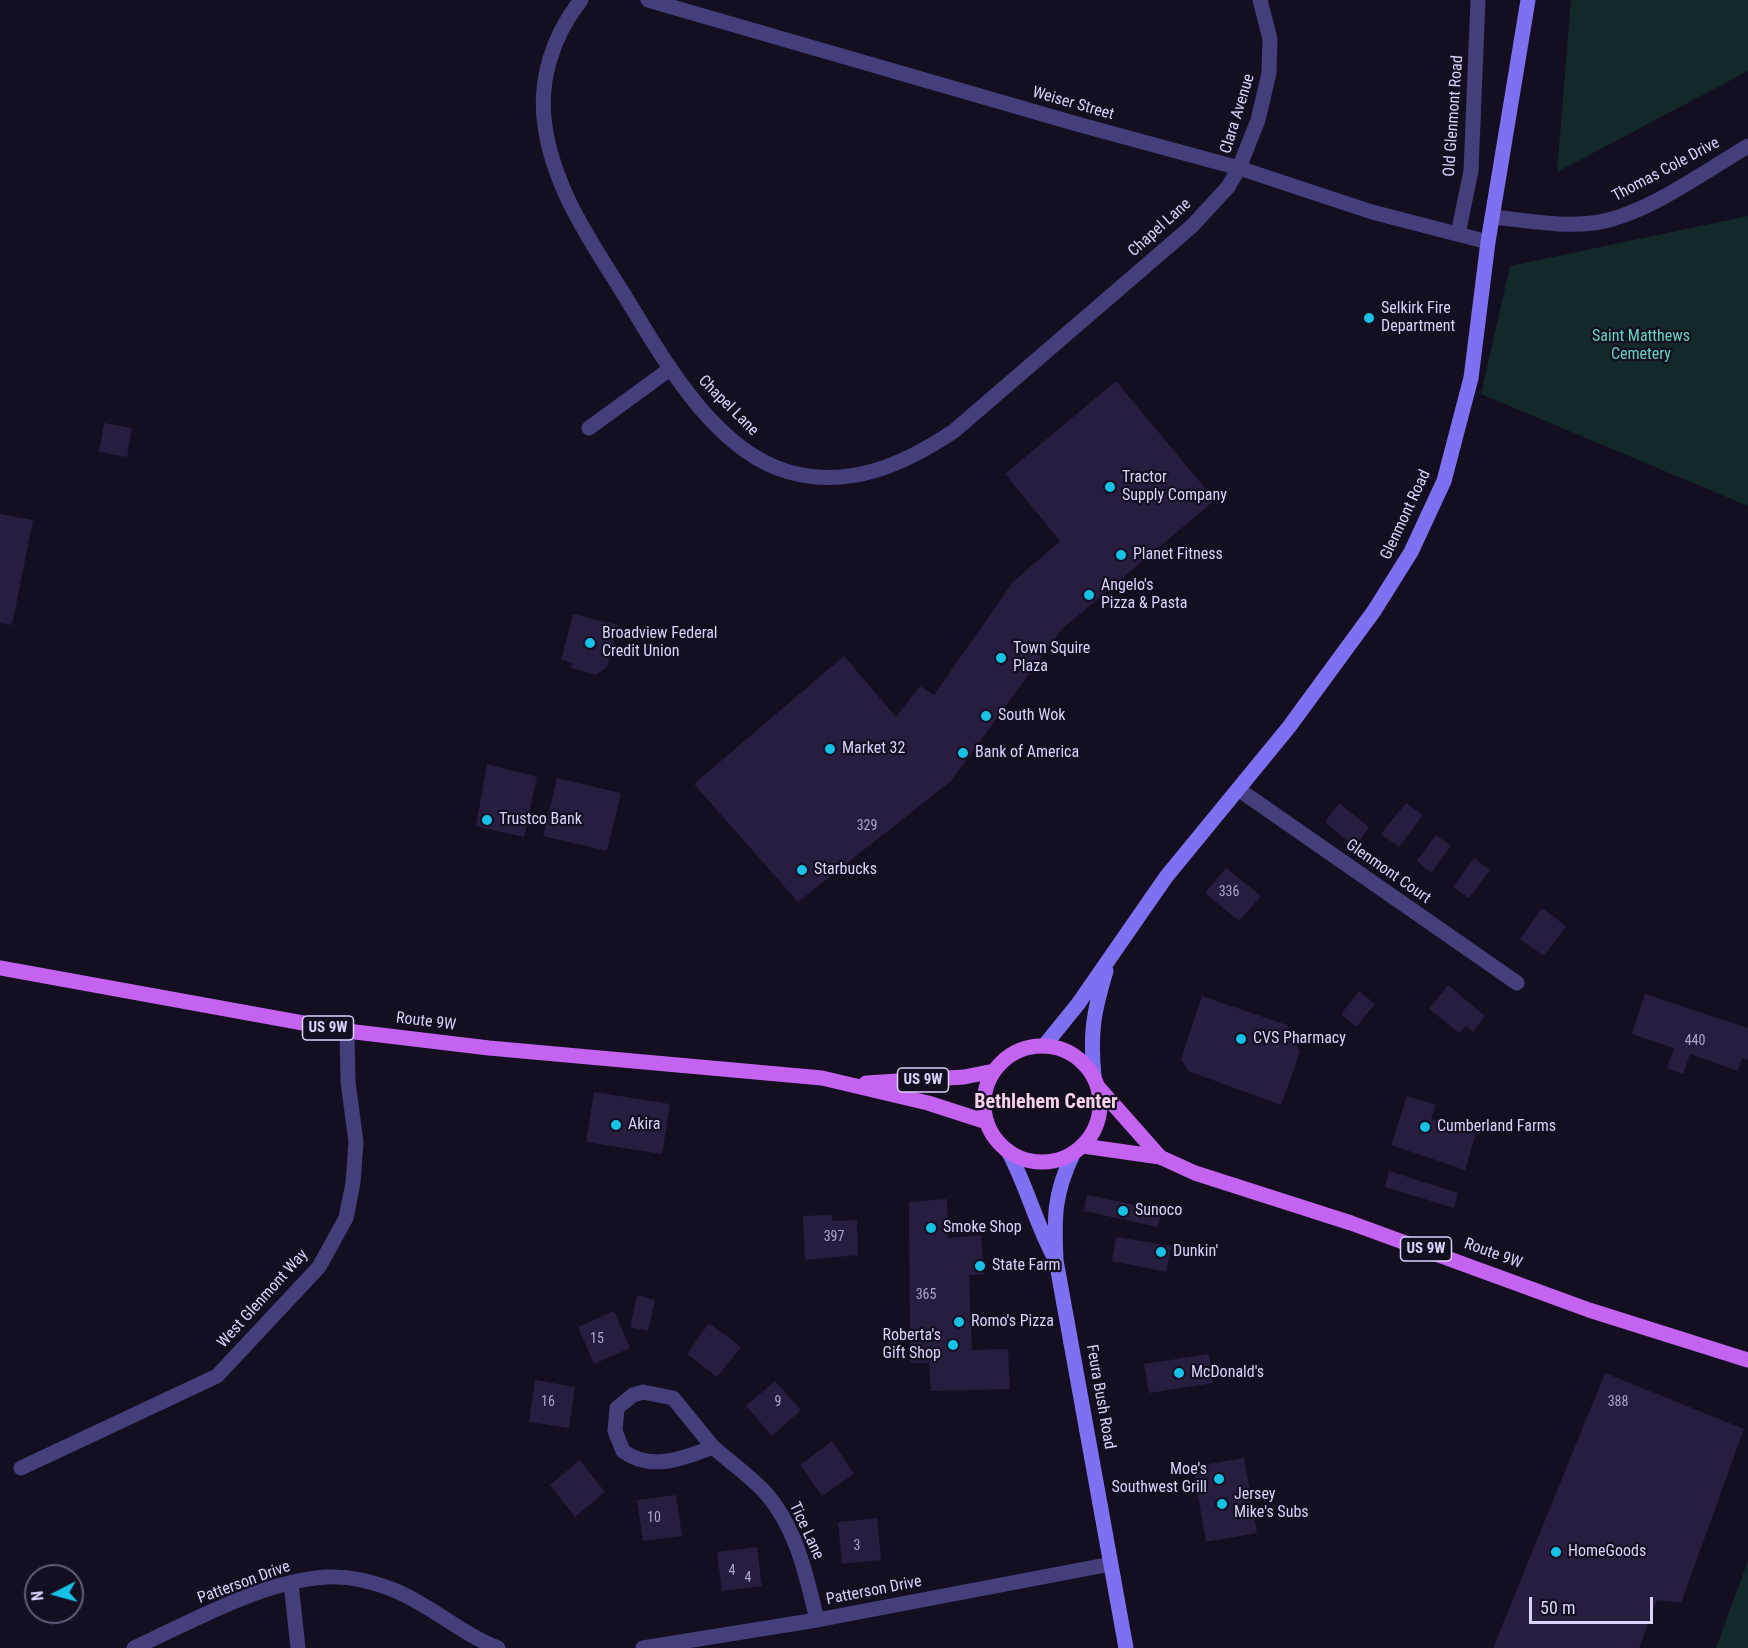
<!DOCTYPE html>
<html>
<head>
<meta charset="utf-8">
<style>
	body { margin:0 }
	#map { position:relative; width:1748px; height:1648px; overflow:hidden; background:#130f20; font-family:"Roboto Condensed",sans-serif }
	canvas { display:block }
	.north { position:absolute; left:24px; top:1564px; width:60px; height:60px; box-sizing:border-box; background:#130f20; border:2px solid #625d78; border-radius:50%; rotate:264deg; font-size:16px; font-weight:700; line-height:24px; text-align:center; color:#d9d2fb }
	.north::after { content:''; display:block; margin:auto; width:21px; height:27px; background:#15c1e4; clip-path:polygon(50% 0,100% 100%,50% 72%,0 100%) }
	.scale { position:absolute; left:1529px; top:1597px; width:124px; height:27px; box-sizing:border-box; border:3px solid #d9d2fb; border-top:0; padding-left:8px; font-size:18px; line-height:21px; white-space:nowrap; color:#d9d2fb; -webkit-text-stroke:4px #130f20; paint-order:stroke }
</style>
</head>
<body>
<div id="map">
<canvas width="1748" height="1648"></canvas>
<div class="north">N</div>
<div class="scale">50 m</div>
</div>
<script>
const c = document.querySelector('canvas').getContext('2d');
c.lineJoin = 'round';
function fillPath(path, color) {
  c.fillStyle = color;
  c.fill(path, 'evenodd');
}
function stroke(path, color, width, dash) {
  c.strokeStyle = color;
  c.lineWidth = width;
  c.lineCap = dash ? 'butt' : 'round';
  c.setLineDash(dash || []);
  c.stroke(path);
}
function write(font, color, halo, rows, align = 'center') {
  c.font = font + ' "Roboto Condensed",sans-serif';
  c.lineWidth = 4.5;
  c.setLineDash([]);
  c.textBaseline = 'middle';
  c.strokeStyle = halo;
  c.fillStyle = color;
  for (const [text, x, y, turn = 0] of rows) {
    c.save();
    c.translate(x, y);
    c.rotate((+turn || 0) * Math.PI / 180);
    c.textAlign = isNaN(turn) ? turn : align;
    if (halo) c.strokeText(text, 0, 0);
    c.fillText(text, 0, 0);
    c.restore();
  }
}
fillPath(new Path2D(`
	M1571,0h177v71l-191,101z
	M1748,216v290l-267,-112 29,-128z
	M1748,1561v87h-32z`), '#122829');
fillPath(new Path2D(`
	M1116,381l99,119 -153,129 -111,152 -153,121 -104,-118 150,-128 52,61 24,-31 14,9 79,-113 47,-41 -55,-67z
	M104,423l28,5 -5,29 -28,-5z
	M0,514l33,6 -21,105 -12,-2z
	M573,614l45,11 -11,42 -11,8 -25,-7 1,-5 -11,-3z
	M487,764l50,13 -13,60 -48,-11z
	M557,778l64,15 -14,58 -64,-15z
	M1339,803l30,24 -14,20 -30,-25z
	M1406,803l17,12 -24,32 -18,-13z
	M1436,835l15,11 -20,27 -14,-12z
	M1474,858l16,12 -21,28 -16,-11z
	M1226,868l35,28 -22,25 -34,-28z
	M1542,908l24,18 -22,30 -24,-17z
	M1448,985l37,31 -12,16 -7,-6 -7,7 -30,-24z
	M1359,991l16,13 -19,23 -15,-13z
	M1645,994l103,34v32l-6,-2 -4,13 -48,-17 -7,20 -16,-6 7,-20 -42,-14z
	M1202,996l85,29 13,27 -19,53 -93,-34 -7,-12z
	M594,1092l76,12 -8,50 -76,-12z
	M1407,1096l29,9 -5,14 45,15 -11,36 -74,-25z
	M1389,1171l69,22 -4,15 -69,-21z
	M1087,1195l74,15 -3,17 -74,-16z
	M947,1199l1,39 33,-3 3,39 -15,1 3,75 36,-1 2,40 -79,2 -2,-28h-19l-1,-161z
	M832,1215v6l25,-1 1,35 -53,5 -2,-44z
	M1116,1237l55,9 -5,26 -54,-11z
	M637,1295l18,5 -7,31 -18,-4z
	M614,1311l16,37 -36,16 -16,-37z
	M709,1323l32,24 -24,30 -30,-23z
	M1209,1354l4,29 -64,10 -5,-29z
	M1605,1373l139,56 -63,174 -24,-3 -18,48h-146z
	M535,1380l40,7 -6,41 -40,-6z
	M775,1381l26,29 -29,26 -26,-30z
	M832,1441l22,33 -32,22 -22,-31z
	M1244,1458l13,75 -51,9 -13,-75z
	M580,1460l25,32 -30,25 -25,-32z
	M676,1495l6,41 -39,5 -6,-41z
	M877,1518l4,42 -39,4 -4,-42z
	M757,1547l5,39 -40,5 -5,-39z`), '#261d3f');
stroke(new Path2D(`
	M581,0c-28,35 -43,81 -36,126 9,63 45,114 78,167 38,62 90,158 166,179 61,17 116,-8 165,-41l238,-205 36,-39 11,-19 19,-48 11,-47 1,-34 -10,-39
	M648,0l429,124 162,44 133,44 116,30
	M1492,217c33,3 68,10 101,6 50,-6 111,-51 155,-77
	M1458,234l13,-63 7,-171
	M589,428l81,-59
	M1238,789l279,194
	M643,1392l30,6 40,49c-29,11 -62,25 -90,4l-8,-20 2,-23 16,-13z
	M713,1447c16,14 34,27 49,42 34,36 44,85 55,131
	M21,1468l196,-92 102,-109 27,-49 7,-35 3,-41 -8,-60 -1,-51
	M291,1583l7,65
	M134,1648c56,-26 131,-68 193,-71 22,-1 47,5 67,13 37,15 67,44 104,58
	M643,1648l174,-28 294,-56`), '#443e7a', 15);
stroke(new Path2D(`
	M1044,1046l34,-42 88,-127 123,-150 85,-116 37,-59 33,-71 27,-103 17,-136 40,-242
	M1094,1077c-4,-43 -1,-64 12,-106
	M1008,1151c18,33 27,70 45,104
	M1073,1154c-19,40 -19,62 -17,106l70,388`), '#7d71f2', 15);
stroke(new Path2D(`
	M0,968l347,63 142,17 333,30 106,25 59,19
	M984 1104a58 58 0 1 1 116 0a58 58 0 1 1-116 0Z
	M866,1083l98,-6 30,-6
	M1098,1087l62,70
	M1083,1146l77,11 35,16 156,50 238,87 159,50`), '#c563f1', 15);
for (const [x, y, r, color] of [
	[1369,318,6,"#15c1e4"],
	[1110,487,6,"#15c1e4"],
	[1121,555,6,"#15c1e4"],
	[1089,595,6,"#15c1e4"],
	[590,643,6,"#15c1e4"],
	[1001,658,6,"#15c1e4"],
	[986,716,6,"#15c1e4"],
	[830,749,6,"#15c1e4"],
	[963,753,6,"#15c1e4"],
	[487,820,6,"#15c1e4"],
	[802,870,6,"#15c1e4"],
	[1241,1039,6,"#15c1e4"],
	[616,1125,6,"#15c1e4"],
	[1425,1127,6,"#15c1e4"],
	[1123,1211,6,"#15c1e4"],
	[931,1228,6,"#15c1e4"],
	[1161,1252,6,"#15c1e4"],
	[980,1266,6,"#15c1e4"],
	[959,1322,6,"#15c1e4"],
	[953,1345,6,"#15c1e4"],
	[1179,1373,6,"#15c1e4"],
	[1219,1479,6,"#15c1e4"],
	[1222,1504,6,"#15c1e4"],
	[1556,1552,6,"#15c1e4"]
]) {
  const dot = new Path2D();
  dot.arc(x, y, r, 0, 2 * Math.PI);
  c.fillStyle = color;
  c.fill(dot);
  stroke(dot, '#130f20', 2);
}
write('14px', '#aca5cc', null, [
	["329",867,826],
	["336",1229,892],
	["440",1695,1041],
	["397",834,1237],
	["365",926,1295],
	["15",597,1339],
	["16",548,1402],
	["9",778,1402],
	["388",1618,1402],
	["10",654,1518],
	["3",857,1546],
	["4",732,1571],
	["4",748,1578]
]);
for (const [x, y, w] of [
	[328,1028,51],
	[923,1080,51],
	[1426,1249,51]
]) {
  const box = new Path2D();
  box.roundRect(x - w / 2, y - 12, w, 24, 4.5);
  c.fillStyle = '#130f20';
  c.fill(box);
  stroke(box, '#d9d2fb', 1.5);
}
write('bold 15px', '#d9d2fb', null, [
	["US 9W",328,1028],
	["US 9W",923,1080],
	["US 9W",1426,1249]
]);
write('16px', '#d9d2fb', '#130f20', [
	["Weiser Street",1073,104,16],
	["Clara Avenue",1238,114,-73],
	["Old Glenmont Road",1454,116,-86],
	["Thomas Cole Drive",1666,170,-28],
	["Chapel Lane",1160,228,-42],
	["Chapel Lane",728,406,45],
	["Glenmont Road",1406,515,-65],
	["Glenmont Court",1388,872,35],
	["Route 9W",426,1022,7],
	["Route 9W",1493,1254,20],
	["West Glenmont Way",263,1299,-48],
	["Feura Bush Road",1100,1397,80],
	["Tice Lane",806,1531,65],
	["Patterson Drive",244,1583,-20],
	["Patterson Drive",874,1591,-11]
]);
write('16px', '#d9d2fb', '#130f20', [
	["Selkirk Fire",1381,309],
	["Department",1381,327],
	["Tractor",1122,478],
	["Supply Company",1122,496],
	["Planet Fitness",1133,555],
	["Angelo's",1101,586],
	["Pizza & Pasta",1101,604],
	["Broadview Federal",602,634],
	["Credit Union",602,652],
	["Town Squire",1013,649],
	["Plaza",1013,667],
	["South Wok",998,716],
	["Market 32",842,749],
	["Bank of America",975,753],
	["Trustco Bank",499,820],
	["Starbucks",814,870],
	["CVS Pharmacy",1253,1039],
	["Akira",628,1125],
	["Cumberland Farms",1437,1127],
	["Sunoco",1135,1211],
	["Smoke Shop",943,1228],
	["Dunkin'",1173,1252],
	["State Farm",992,1266],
	["Romo's Pizza",971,1322],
	["Roberta's",941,1336,"right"],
	["Gift Shop",941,1354,"right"],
	["McDonald's",1191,1373],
	["Moe's",1207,1470,"right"],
	["Southwest Grill",1207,1488,"right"],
	["Jersey",1234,1495],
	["Mike's Subs",1234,1513],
	["HomeGoods",1568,1552]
], 'left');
write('16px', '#65d4c0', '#130f20', [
	["Saint Matthews",1641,337],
	["Cemetery",1641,355]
]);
write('bold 20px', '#fbd3ea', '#130f20', [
	["Bethlehem Center",1046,1103]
]);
</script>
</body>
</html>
